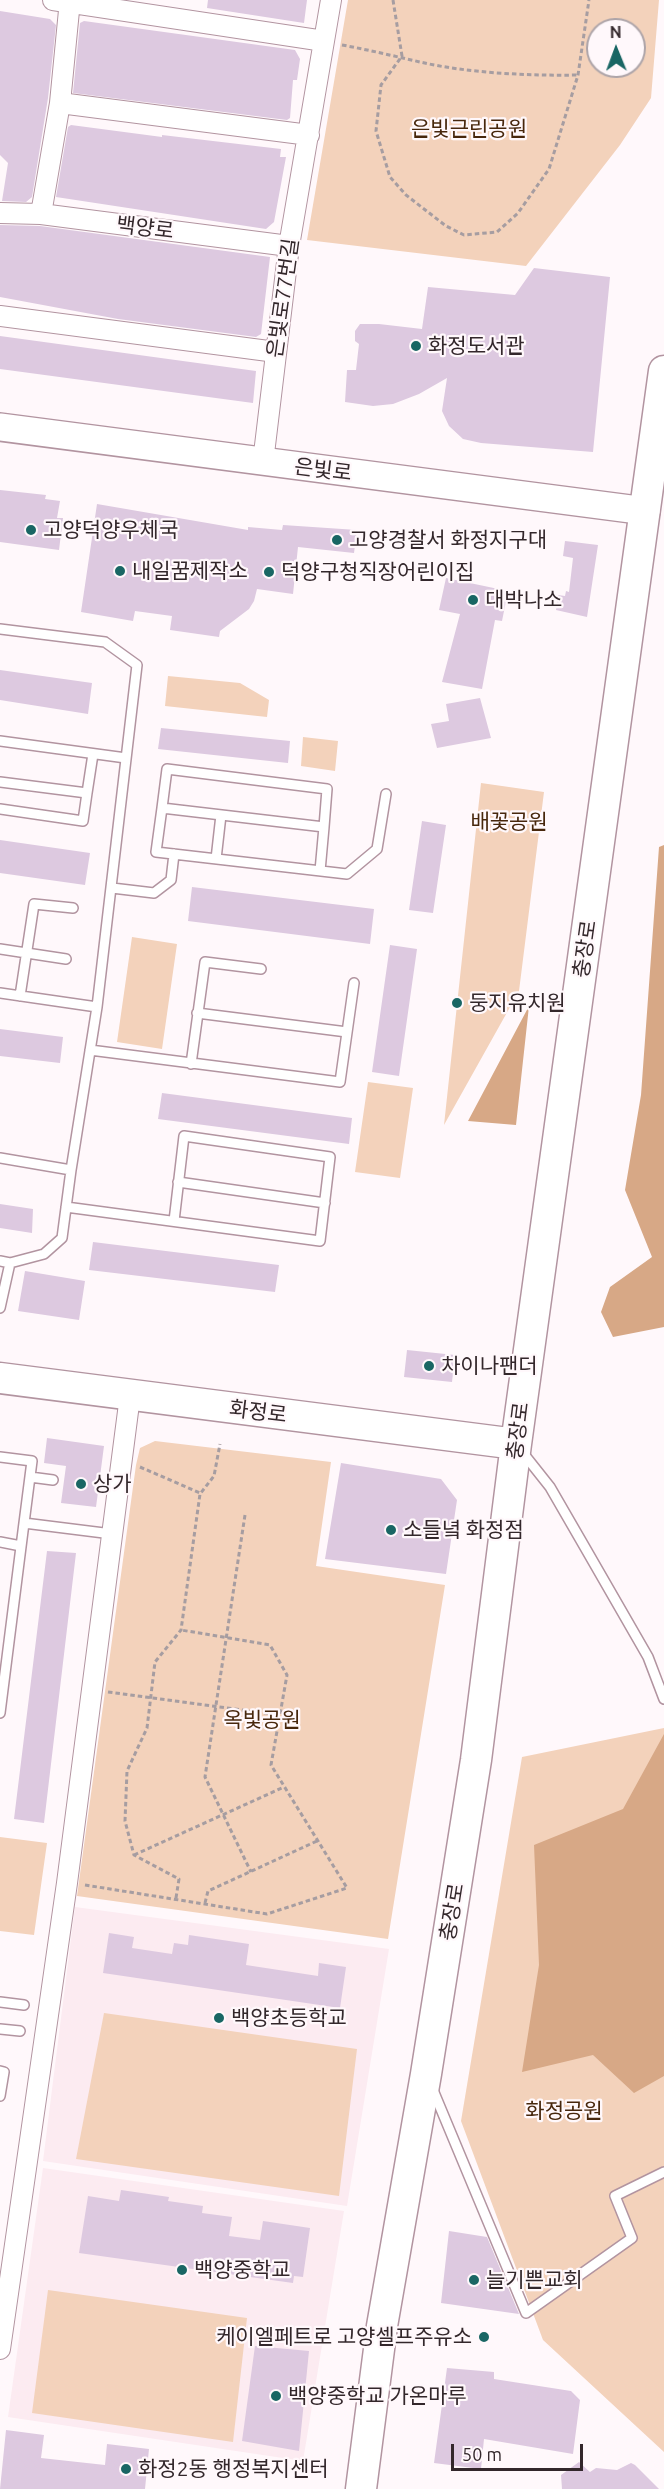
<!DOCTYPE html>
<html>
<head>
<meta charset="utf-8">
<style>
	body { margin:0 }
	#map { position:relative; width:664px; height:2489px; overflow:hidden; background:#fff8fb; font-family:Ubuntu,sans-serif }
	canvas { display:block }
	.north { position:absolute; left:586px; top:18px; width:60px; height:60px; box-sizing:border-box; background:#fff8fb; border:2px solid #ada4a8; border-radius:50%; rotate:359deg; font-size:16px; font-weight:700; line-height:24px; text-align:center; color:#33272b }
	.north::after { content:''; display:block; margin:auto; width:21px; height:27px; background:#196664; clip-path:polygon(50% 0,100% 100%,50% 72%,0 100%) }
	.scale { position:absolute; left:451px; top:2444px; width:132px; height:27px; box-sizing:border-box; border:3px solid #33272b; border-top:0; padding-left:8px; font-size:18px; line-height:21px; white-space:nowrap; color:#33272b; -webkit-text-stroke:4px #fff8fb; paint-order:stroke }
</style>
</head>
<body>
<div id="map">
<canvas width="664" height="2489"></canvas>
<div class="north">N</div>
<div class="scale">50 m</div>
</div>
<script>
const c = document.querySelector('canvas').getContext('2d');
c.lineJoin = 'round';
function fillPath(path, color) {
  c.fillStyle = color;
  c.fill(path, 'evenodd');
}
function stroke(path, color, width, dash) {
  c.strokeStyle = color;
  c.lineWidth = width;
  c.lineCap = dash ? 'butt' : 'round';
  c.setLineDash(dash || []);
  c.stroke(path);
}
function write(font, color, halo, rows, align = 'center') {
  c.font = font + ' Ubuntu,"Noto Sans KR",sans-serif';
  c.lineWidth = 4.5;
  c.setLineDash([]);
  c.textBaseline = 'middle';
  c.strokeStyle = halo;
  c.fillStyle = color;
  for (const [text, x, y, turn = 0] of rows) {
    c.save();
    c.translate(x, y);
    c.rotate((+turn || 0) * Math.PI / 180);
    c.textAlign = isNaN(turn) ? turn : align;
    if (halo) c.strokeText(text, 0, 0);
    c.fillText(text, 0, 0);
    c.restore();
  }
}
fillPath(new Path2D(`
	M75,1907l314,42 -42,257 -304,-45z
	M43,2168l301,43 -41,250 -295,-44z`), '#fcebf1');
fillPath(new Path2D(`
	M348,0h311l-8,98 -31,47 -94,121 -219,-26zM598,30h36v36h-36z
	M168,676l72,7 29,17 -2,17 -102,-11z
	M303,737l35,4 -3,30 -34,-5z
	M481,783l63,9 -25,199 -75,134z
	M132,937l45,7 -15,105 -45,-7z
	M368,1082l45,6 -13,90 -45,-6z
	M155,1441l176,21 -15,104 129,19 -57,354 -311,-43 59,-431 4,-17z
	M664,1728v724l-121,-112 -82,-219 61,-364z
	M0,1837l47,6 -13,92 -34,-4z
	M104,2013l253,36 -18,147 -263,-37z
	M48,2290l199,28 -14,124 -201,-29z`), '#f3d2bb');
fillPath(new Path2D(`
	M664,845v482l-51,10 -12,-25 9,-25 42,-30 -27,-67 16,-95 18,-248z
	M529,1006l-13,119 -48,-4z
	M664,1734v342l-30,17 -41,-38 -71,17 17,-107 -5,-120 89,-36z`), '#d7a886');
fillPath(new Path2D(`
	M208,0h99l-3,23 -97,-15z
	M0,11l50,8 6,6 -8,73 -16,99 -6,5 -24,-1 6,-38 -8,-8z
	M84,21l211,29 5,9 -3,21h-4l-3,38 -3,2 -214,-27 7,-70z
	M71,125l91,12v-2l119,14 -1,8h6l-12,65 -8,7 -210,-32 12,-70z
	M0,225l40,1 230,31 -9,77 -5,3 -138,-18 -118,-22z
	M534,268l76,9 -17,175 -112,-9 -18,-4 -14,-13 -7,-15 5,-33 -28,16 -26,10 -20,2 -28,-4 2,-32h9l3,-26 -4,-3v-10l5,-7h19l43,5 6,-42 87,8z
	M0,336l256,35 -3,32 -253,-34z
	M0,490l46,5 -1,4 15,2 -3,17h6l-4,32 -59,-8z
	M97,504l151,26v-3l34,3 1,-5 74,5 -3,23 -56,-6 -5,47 -36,-5 -3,12 -5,8 -29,22 -1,6 -49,-7 2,-14 -37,-5 -2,10 -52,-9z
	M565,541l33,4 -11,72 -31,-7 2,-15 7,1 1,-5 3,1 4,-34 -10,-2z
	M446,578l62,13 -6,30 -7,-1 -13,69 -40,-7 18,-68 -21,-4z
	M0,670l92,13 -4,31 -88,-14z
	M480,698l11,40 -54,10 -6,-24 18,-3 -3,-17z
	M161,728l129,13 -2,22 -130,-14z
	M422,821l24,4 -13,88 -24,-3z
	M0,840l90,13 -5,32 -85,-12z
	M192,887l182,22 -4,35 -182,-23z
	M390,945l27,4 -18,127 -27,-4z
	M0,1029l63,8 -3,26 -60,-7z
	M162,1093l190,25 -3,26 -191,-25z
	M0,1204l33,5 -1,24 -32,-5z
	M93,1242l186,23 -4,27 -186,-22z
	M25,1271l60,10 -6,39 -61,-9z
	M407,1350l48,5 -3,27 -48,-5z
	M47,1438l57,8 -8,61 -35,-4 5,-37 -22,-3z
	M341,1463l100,16 16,21 -11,74 -121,-15z
	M47,1551l29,2 -32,270 -30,-4z
	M109,1933l25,4 -2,11 40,6 2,-11 14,2 1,-10 60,9 -3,21 72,11 1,-13 27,4 -6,41 -237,-35z
	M121,2190l48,7 -1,4 35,5 -1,7 30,4 -3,19 31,4 3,-19 47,7 -7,49 -9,-1 -1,7 -214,-30 9,-57 31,5z
	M449,2231l38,6 32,77 -78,-11z
	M255,2346l54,5 -10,100 -57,-10z
	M447,2368l47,4v7l77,12 9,9 -7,54 -89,-15 -3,30 -47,-6z
	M6,2430l38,5 -3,23 64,7 2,-21 42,5 -4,40h-145z
	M579,2462l11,10 6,-4 21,2 14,-7 4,2 24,24h-97l-1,-14z`), '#ddc9e0');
const service = new Path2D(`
	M0,629l105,13 32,23 -40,342 -26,163 -71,-12
	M0,741l126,17
	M167,769l160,20 -3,38 -162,-19z
	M0,782l87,11 6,-39
	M162,808l-6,44 191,22 30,-25 9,-55
	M0,809l83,12 4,-28
	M216,859l5,-44
	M320,871l4,-44
	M112,888l42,5 17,-13 3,-26
	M0,949l66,10
	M0,993l97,14
	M20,996l14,-92 39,4
	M197,1013l150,19
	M90,1050l250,32 14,-99
	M191,1064l14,-102 56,7
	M178,1182l147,21
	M66,1207l254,34 10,-84 -146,-21 -10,85
	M0,1261l10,2 34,-9 18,-16 9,-68
	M0,1308l10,-45
	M523,1453l27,34 37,64 61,106 16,42
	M0,1457l32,4 -8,62
	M30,1477l23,3
	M0,1542l21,4
	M0,1713l24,-190 88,11
	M0,2002l24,3
	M0,2029l20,2
	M0,2071l4,1 -4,24
	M433,2090l93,223 106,-75 -17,-42 49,-24`);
const minor = new Path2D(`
	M53,0l271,41
	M60,103l249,32
	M0,213l41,1 248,32
	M41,214l19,-111 10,-103
	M0,316l276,36
	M263,462l26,-216 42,-246
	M0,2349l67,-466 63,-487`);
const secondary = new Path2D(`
	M0,427l646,84`);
const primary = new Path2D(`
	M0,1378l516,66
	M361,2489l21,-163 44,-252 50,-314 40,-316 148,-1073`);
stroke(service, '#b294a0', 12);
stroke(minor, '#b294a0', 22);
stroke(secondary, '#b294a0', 30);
stroke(primary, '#b294a0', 33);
stroke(new Path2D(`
	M393,0l9,56 -21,29 -5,46 14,46 16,18 40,31 18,9 33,-3 21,-19 31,-44 29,-94 11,-75
	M342,45c27,5 52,11 78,17 47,11 109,14 158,13
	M140,1467l60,26
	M245,1515l-40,262 46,95
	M108,1692l171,23
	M134,1855l150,-68
	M85,1885l182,29 80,-26 -76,-123 16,-90 -17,-30 -89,-15
	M176,1898l3,-19 -45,-24 -9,-34 2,-50 20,-43 8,-66 26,-32 19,-136 14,-18 6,-32
	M205,1903l3,-12 109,-50`), '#a69da1', 3, [4.5, 3]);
stroke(service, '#fff', 9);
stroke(minor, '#fff', 20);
stroke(secondary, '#fff', 27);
stroke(primary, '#fff', 30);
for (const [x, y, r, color] of [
	[416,346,6,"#196664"],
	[31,530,6,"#196664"],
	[337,540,6,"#196664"],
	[120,571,6,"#196664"],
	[269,572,6,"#196664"],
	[473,600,6,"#196664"],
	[457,1003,6,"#196664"],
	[429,1366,6,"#196664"],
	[81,1484,6,"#196664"],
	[391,1530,6,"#196664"],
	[219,2018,6,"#196664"],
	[182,2270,6,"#196664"],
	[474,2280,6,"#196664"],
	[484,2337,6,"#196664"],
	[276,2396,6,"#196664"],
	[126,2469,6,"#196664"]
]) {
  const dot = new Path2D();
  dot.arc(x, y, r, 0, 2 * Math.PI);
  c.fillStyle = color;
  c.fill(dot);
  stroke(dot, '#fff8fb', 2);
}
write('21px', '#47270c', '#fff8fb', [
	["은빛근린공원",469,129],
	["배꽃공원",509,822],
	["옥빛공원",262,1720],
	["화정공원",564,2111]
]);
write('21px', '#33272b', '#fff8fb', [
	["백양로",145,228,7],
	["은빛로77번길",283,298,-82],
	["은빛로",323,470,7],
	["충장로",585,949,-82],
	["화정로",258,1412,7],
	["충장로",518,1431,-83],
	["충장로",452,1912,-81]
]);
write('21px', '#33272b', '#fff8fb', [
	["화정도서관",428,346],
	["고양덕양우체국",43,530],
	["고양경찰서 화정지구대",349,540],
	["내일꿈제작소",132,571],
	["덕양구청직장어린이집",281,572],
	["대박나소",485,600],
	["둥지유치원",469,1003],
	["차이나팬더",441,1366],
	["상가",93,1484],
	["소들녘 화정점",403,1530],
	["백양초등학교",231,2018],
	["백양중학교",194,2270],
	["늘기쁜교회",486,2280],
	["케이엘페트로 고양셀프주유소",472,2337,"right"],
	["백양중학교 가온마루",288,2396],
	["화정2동 행정복지센터",138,2469]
], 'left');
</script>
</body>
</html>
